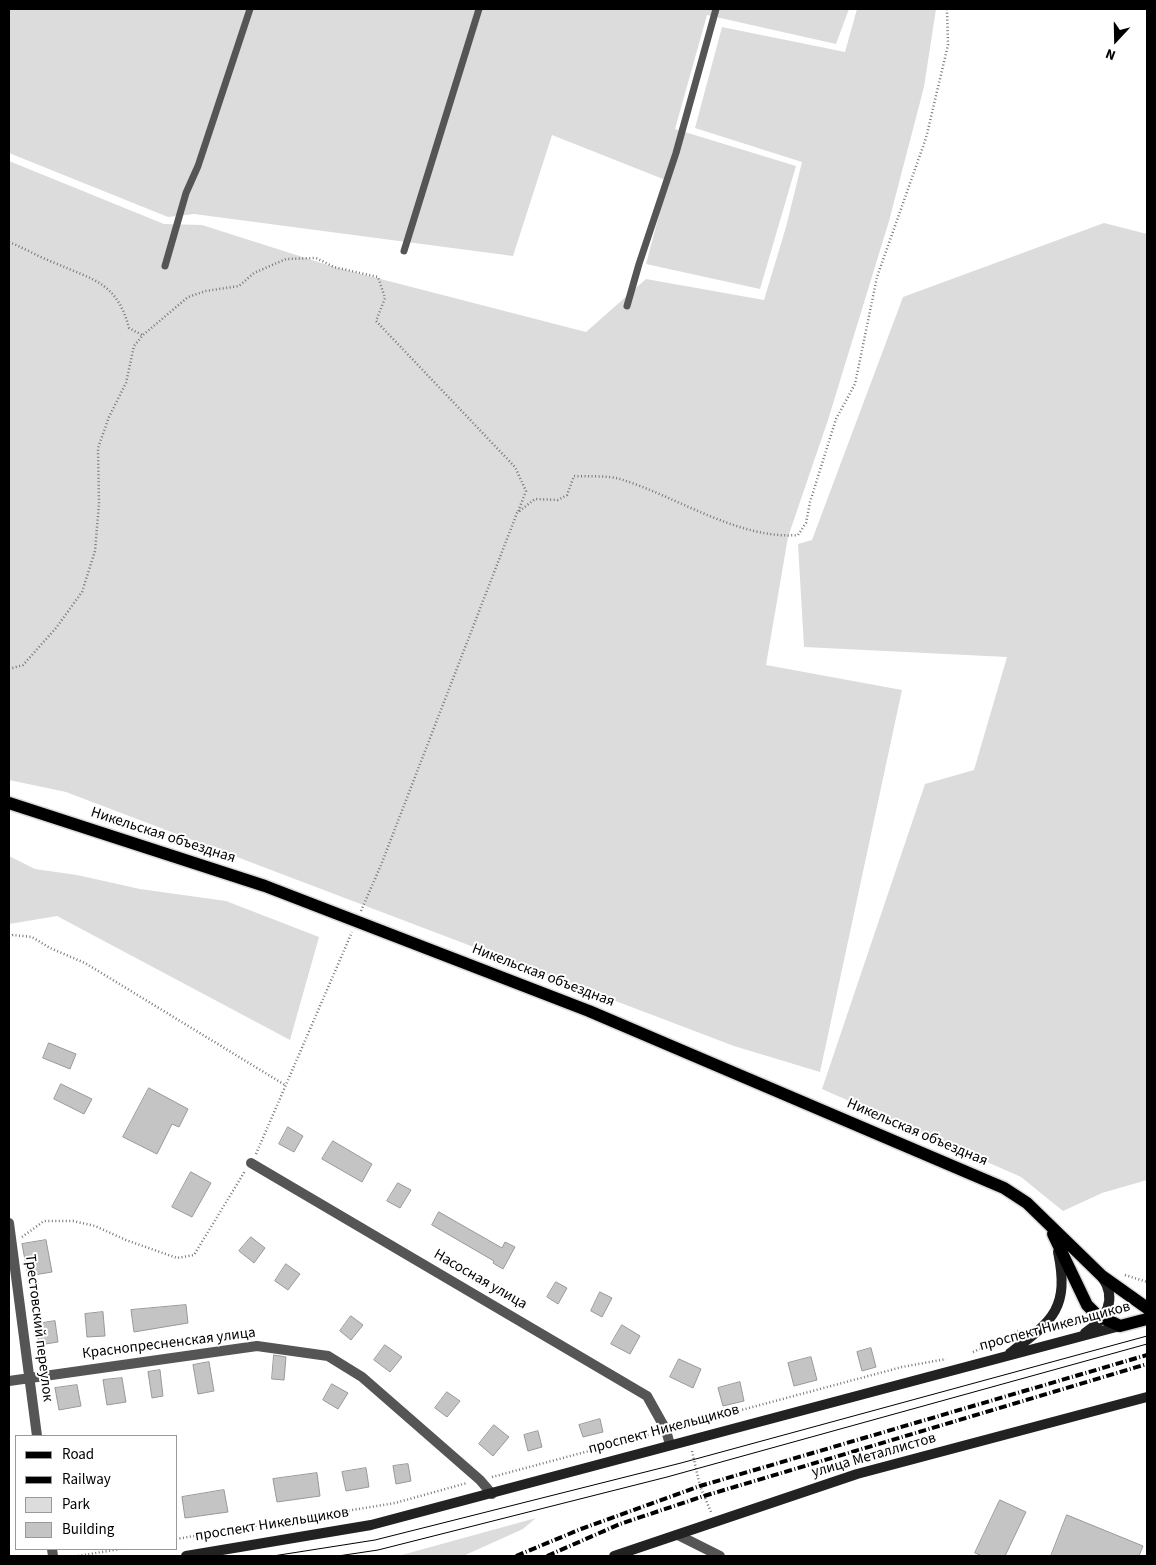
<!DOCTYPE html>
<html>
<head>
<meta charset="utf-8">
<style>
	body { margin:0 }
	#map { position:relative; width:1156px; height:1565px; overflow:hidden; background:#fff; font-family:"Source Sans 3",sans-serif }
	canvas { display:block }
	.frame { position:absolute; inset:0; border:10px solid #000; pointer-events:none }
	.legend { position:absolute; left:15px; top:1435px; width:162px; height:115px; box-sizing:border-box; background:#fff; border:1px solid #999; margin:0; padding:6px 9px; list-style:none; font-size:15px; color:#000 }
	.legend li { display:flex; align-items:center; gap:10px; height:25px }
	.legend b { width:25px; border:1px solid #999 }
	.north { position:absolute; left:1091px; top:15px; width:50px; height:50px; -webkit-text-stroke:4px #fff; paint-order:stroke; rotate:201deg; font-size:14px; font-weight:700; line-height:20px; text-align:center; color:#000 }
	.north::after { content:''; display:block; margin:auto; width:18px; height:22px; background:#000; clip-path:polygon(50% 0,100% 100%,50% 72%,0 100%) }
</style>
</head>
<body>
<div id="map">
<canvas width="1156" height="1565"></canvas>
<div class="frame"></div>
<ul class="legend">
<li><b style="height:6px;background:#000"></b>Road</li>
<li><b style="height:6px;background:#000"></b>Railway</li>
<li><b style="height:14px;background:#dcdcdc"></b>Park</li>
<li><b style="height:14px;background:#c4c4c4"></b>Building</li>
</ul>
<div class="north">N</div>
</div>
<script>
const c = document.querySelector('canvas').getContext('2d');
c.lineJoin = 'round';
function fillPath(path, color) {
  c.fillStyle = color;
  c.fill(path, 'evenodd');
}
function stroke(path, color, width, dash) {
  c.strokeStyle = color;
  c.lineWidth = width;
  c.lineCap = dash ? 'butt' : 'round';
  c.setLineDash(dash || []);
  c.stroke(path);
}
function write(font, color, halo, rows, align = 'center') {
  c.font = font + ' "Source Sans 3",sans-serif';
  c.lineWidth = 4;
  c.setLineDash([]);
  c.textBaseline = 'middle';
  c.strokeStyle = halo;
  c.fillStyle = color;
  for (const [text, x, y, turn = 0] of rows) {
    c.save();
    c.translate(x, y);
    c.rotate((+turn || 0) * Math.PI / 180);
    c.textAlign = isNaN(turn) ? turn : align;
    if (halo) c.strokeText(text, 0, 0);
    c.fillText(text, 0, 0);
    c.restore();
  }
}
fillPath(new Path2D(`
	M9,9h840l-13,35 -129,-29 -32,114 121,37 -36,123 -114,-25 22,-83 -116,-46 -39,121 -319,-42 -26,3 -159,-64z
	M857,9h79l-12,78 -35,134 -61,199 -40,117 -22,128 136,25 -82,382 -86,-26 -668,-254 -57,-12v-619l155,63 38,1 132,42 252,65 60,-53 118,21 22,-73 16,-65 -107,-34 27,-101 123,25z
	M1104,223l43,11v946l-45,13 -39,18 -42,-34 -199,-88 103,-305 49,-14 33,-113 -203,-10 -6,-103 14,-4 91,-243z
	M9,856l26,13 42,6 63,14 86,12 93,36 -29,103 -233,-124 -48,8z
	M536,1518l-13,11 -60,27h-65z`), '#dcdcdc');
const building = new Path2D(`
	M49,1043l27,11 -6,15 -27,-11z
	M61,1084l31,15 -8,15 -30,-15z
	M149,1088l39,21 -9,18 -7,-3 -15,30 -34,-17z
	M288,1127l15,9 -9,16 -15,-8z
	M333,1141l39,23 -10,18 -40,-23z
	M191,1172l20,11 -19,34 -20,-10z
	M398,1183l13,7 -11,18 -13,-7z
	M439,1212l63,36 3,-6 10,5 -12,22 -10,-6 1,-2 -62,-36z
	M251,1237l14,11 -11,15 -15,-12z
	M46,1240l6,32 -24,4 -6,-32z
	M286,1264l14,10 -12,16 -13,-9z
	M556,1282l11,6 -9,16 -11,-7z
	M600,1292l12,6 -10,19 -11,-6z
	M186,1305l2,18 -54,9 -3,-22z
	M103,1312l2,24 -18,1 -2,-23z
	M351,1316l12,9 -12,15 -11,-9z
	M55,1321l3,21 -19,3 -3,-21z
	M622,1325l18,11 -10,18 -19,-10z
	M385,1345l17,12 -12,15 -16,-12z
	M871,1348l5,19 -14,4 -5,-19z
	M274,1355l12,2 -2,23 -12,-1z
	M811,1357l6,23 -23,6 -6,-23z
	M679,1359l22,10 -8,19 -23,-11z
	M209,1362l5,29 -16,3 -5,-29z
	M160,1370l3,26 -11,2 -4,-26z
	M122,1378l4,24 -19,3 -4,-25z
	M740,1382l4,19 -21,5 -5,-18z
	M332,1384l16,9 -10,16 -15,-9z
	M77,1385l4,21 -22,4 -4,-22z
	M447,1392l13,9 -13,16 -12,-9z
	M600,1419l3,13 -20,5 -4,-12z
	M494,1425l15,12 -16,19 -14,-12z
	M538,1431l4,16 -14,4 -4,-16z
	M408,1464l3,17 -15,3 -3,-18z
	M366,1468l3,19 -23,4 -4,-19z
	M317,1473l3,23 -43,6 -4,-23z
	M224,1490l4,22 -43,6 -3,-21z
	M1000,1500l26,12 -21,44h-23l-7,-3z
	M1067,1515l76,31 -4,10h-88z`);
fillPath(building, '#c4c4c4');
stroke(building, '#999', 1);
const primary = new Path2D(`
	M9,803l256,83 324,125 415,177 23,15 75,73 45,32
	M1053,1234l34,71 10,10 23,11 27,-7`);
stroke(primary, '#dbdbdb', 15);
stroke(new Path2D(`
	M9,242c15,6 30,15 46,21 38,17 62,19 74,65l13,7
	M9,669l14,-4 33,-37 26,-36 13,-41 4,-47 -1,-56 11,-31 17,-34 8,-37 9,-11 45,-38 18,-6 33,-5 15,-13 32,-14 30,-1 18,9 44,10 7,21 -9,23 139,146 11,24 -8,21
	M361,911l20,-46 136,-352 18,-14 23,1 9,-5 7,-19c14,1 32,-1 46,3 56,17 119,61 178,56l8,-12 4,-21 26,-83 19,-35 22,-107 49,-139 22,-93 -1,-36
	M9,937l4,-2 19,2 18,11 35,15 200,122
	M256,1154l96,-222
	M22,1237l22,-16h29l22,5 31,14 51,18 17,-3 51,-84
	M1125,1275l22,7
	M973,1352l45,-21
	M678,1427l224,-60 44,-8
	M692,1451l8,35 11,26
	M492,1477l164,-44
	M176,1539l219,-36 72,-20
	M78,1556l42,-7`), '#777', 2.5, [1, 2.5]);
stroke(new Path2D(`
	M404,251l75,-242
	M165,266l21,-73 12,-27 52,-157
	M627,306l12,-42 37,-111 40,-144`), '#555', 7);
stroke(new Path2D(`
	M251,1163l396,233 19,34 4,15
	M9,1223l28,213
	M9,1381l248,-35 71,10 34,21 118,103 12,14
	M678,1535l42,21
	M52,1549l1,7`), '#555', 10);
stroke(new Path2D(`
	M1085,1333c21,-14 33,-33 17,-56
	M1010,1353c42,-32 60,-44 48,-101
	M186,1556l185,-31 749,-199
	M614,1556l243,-82 290,-77`), '#222', 10);
stroke(primary, '#000', 12);
stroke(new Path2D(`
	M273,1556l102,-16 306,-77 466,-127
	M338,1556l40,-6 289,-73 480,-133`), '#000', 1);
stroke(new Path2D(`
	M516,1556l65,-27 119,-43 447,-131
	M547,1556l73,-32 84,-28 443,-132`), '#000', 4, [8, 2.5, 1, 2.5]);
write('15px', '#000', '#fff', [
	["Никельская объездная",163,836,18],
	["Никельская объездная",543,976,21],
	["Никельская объездная",917,1133,23],
	["Насосная улица",480,1280,30],
	["проспект Никельщиков",1055,1327,-15],
	["Трестовский переулок",38,1328,83],
	["Краснопресненская улица",169,1344,-7],
	["проспект Никельщиков",664,1430,-15],
	["улица Металлистов",874,1456,-16],
	["проспект Никельщиков",272,1525,-9]
]);
</script>
</body>
</html>
